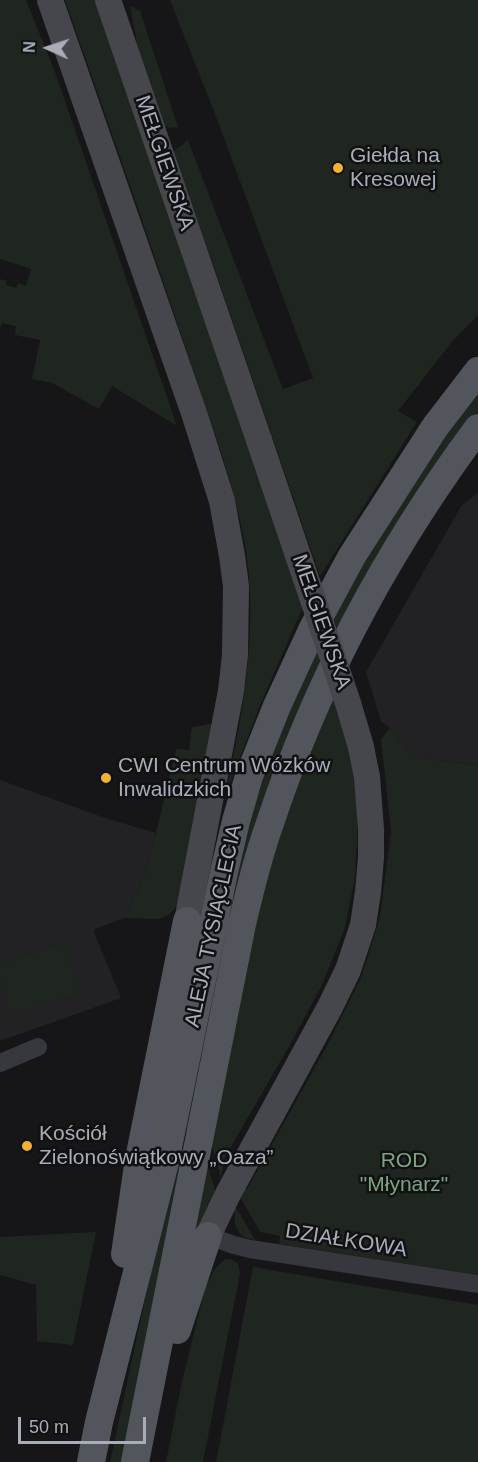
<!DOCTYPE html>
<html>
<head>
<meta charset="utf-8">
<style>
	body { margin:0 }
	#map { position:relative; width:478px; height:1462px; overflow:hidden; background:#161618; font-family:Helvetica,sans-serif }
	canvas { display:block }
	.north { position:absolute; left:18px; top:18px; width:60px; height:60px; -webkit-text-stroke:4px #111113; paint-order:stroke; rotate:273deg; font-size:16px; font-weight:700; line-height:24px; text-align:center; color:#a8adb8 }
	.north::after { content:''; display:block; margin:auto; width:21px; height:27px; background:#a8adb8; clip-path:polygon(50% 0,100% 100%,50% 72%,0 100%) }
	.scale { position:absolute; left:18px; top:1417px; width:128px; height:27px; box-sizing:border-box; border:3px solid #a8adb8; border-top:0; padding-left:8px; font-size:18px; line-height:21px; white-space:nowrap; color:#a8adb8; -webkit-text-stroke:4px #111113; paint-order:stroke }
</style>
</head>
<body>
<div id="map">
<canvas width="478" height="1462"></canvas>
<div class="north">N</div>
<div class="scale">50 m</div>
</div>
<script>
const c = document.querySelector('canvas').getContext('2d');
c.lineJoin = 'round';
function fillPath(path, color) {
  c.fillStyle = color;
  c.fill(path, 'evenodd');
}
function stroke(path, color, width, dash) {
  c.strokeStyle = color;
  c.lineWidth = width;
  c.lineCap = dash ? 'butt' : 'round';
  c.setLineDash(dash || []);
  c.stroke(path);
}
function write(font, color, halo, rows, align = 'center') {
  c.font = font + ' Helvetica,sans-serif';
  c.lineWidth = 5;
  c.setLineDash([]);
  c.textBaseline = 'middle';
  c.strokeStyle = halo;
  c.fillStyle = color;
  for (const [text, x, y, turn = 0] of rows) {
    c.save();
    c.translate(x, y);
    c.rotate((+turn || 0) * Math.PI / 180);
    c.textAlign = isNaN(turn) ? turn : align;
    if (halo) c.strokeText(text, 0, 0);
    c.fillText(text, 0, 0);
    c.restore();
  }
}
fillPath(new Path2D(`
	M478,493v272l-66,-8 -22,-29 -9,-7 -15,-49 96,-167z
	M0,780l108,39 48,14 -15,51 -17,34 -31,12 28,68 -121,43z`), '#222225');
fillPath(new Path2D(`
	M0,0h26l29,72 122,354 -65,-40 -13,23 -47,-26 -20,-4 8,-39 -25,-5 1,-9 -14,-3 -2,5v-49l7,2 -1,4 10,3 2,-5 8,3 5,-17 -31,-10z
	M65,0h32l206,607 -42,96 -36,93c15,-68 28,-137 25,-207 -4,-76 -33,-148 -57,-219 -41,-124 -85,-247 -128,-370z
	M170,0h308v315l-27,28 -53,68 19,11 -97,154 -105,-306 -42,-118 15,-12 95,249 30,-11 -98,-264z
	M130,6l10,5 38,116 -9,1 -6,-4 -22,-60z
	M478,386v25l-112,166 -29,51 -7,-19z
	M315,644l7,23 -131,463 -9,-2 67,-319z
	M333,690l21,77 4,49 -3,62 -11,53 -23,56 -30,56 -67,116 -3,19 -9,-32 31,-171 27,-116z
	M210,724h3l-34,178c-5,9 -10,14 -20,17l-35,-1 17,-34 15,-51 20,-84 13,1 3,-23z
	M390,728l22,29 66,8v510l-199,-31 1,-8 -20,-4 -20,-35 3,-9 4,1 82,-147 32,-64 19,-61 11,-85 -10,-93z
	M65,944l15,49 -70,21 -10,-36v-15z
	M175,1160l9,2 -60,300h-14z
	M208,1167l8,26 -25,48z
	M235,1208l2,1 18,31c-19,-3 -22,-15 -20,-32z
	M96,1232l-23,113 -36,-4 -1,-56 -36,-10v-38z
	M230,1259l8,4 2,10 -37,189h-37l15,-76 24,-98 9,-18 10,-10z
	M253,1267l225,38v157h-262z`), '#1e261f');
stroke(new Path2D(`
	M0,1063l38,-16
	M208,1236l26,9 16,4 228,35`), '#37383d', 18);
stroke(new Path2D(`
	M50,0l145,416 27,85 10,55 4,30 -1,69 -4,36 -44,230
	M108,0l151,440
	M208,1236l20,-42 102,-187 18,-37 15,-45 5,-33 3,-34v-29l-4,-52`), '#45474d', 26);
stroke(new Path2D(`
	M125,1254l14,-95 48,-238
	M177,1330l31,-94
	M91,1462l8,-40 66,-260 59,-290 12,-51 13,-45 28,-70 35,-76 40,-74 83,-129 43,-56
	M135,1462l107,-538c8,-34 16,-68 28,-101 47,-142 119,-275 208,-395`), '#53555c', 28);
stroke(new Path2D(`
	M259,440l89,263 13,44 6,30`), '#45474d', 26);
for (const [x, y, r, color] of [
	[338,168,6,"#f2b134"],
	[106,778,6,"#f2b134"],
	[27,1146,6,"#f2b134"]
]) {
  const dot = new Path2D();
  dot.arc(x, y, r, 0, 2 * Math.PI);
  c.fillStyle = color;
  c.fill(dot);
  stroke(dot, '#111113', 2);
}
write('21px', '#a8adb8', '#111113', [
	["Giełda na",350,156],
	["Kresowej",350,180],
	["CWI Centrum Wózków",118,766],
	["Inwalidzkich",118,790],
	["Kościół",39,1134],
	["Zielonoświątkowy „Oaza”",39,1158]
], 'left');
write('21px', '#a8adb8', '#111113', [
	["MEŁGIEWSKA",164,163,71],
	["MEŁGIEWSKA",321,622,71],
	["ALEJA TYSIĄCLECIA",214,926,-78],
	["DZIAŁKOWA",346,1241,9]
]);
write('21px', '#7fa381', '#111113', [
	["ROD",404,1161],
	["\"Młynarz\"",404,1185]
]);
</script>
</body>
</html>
